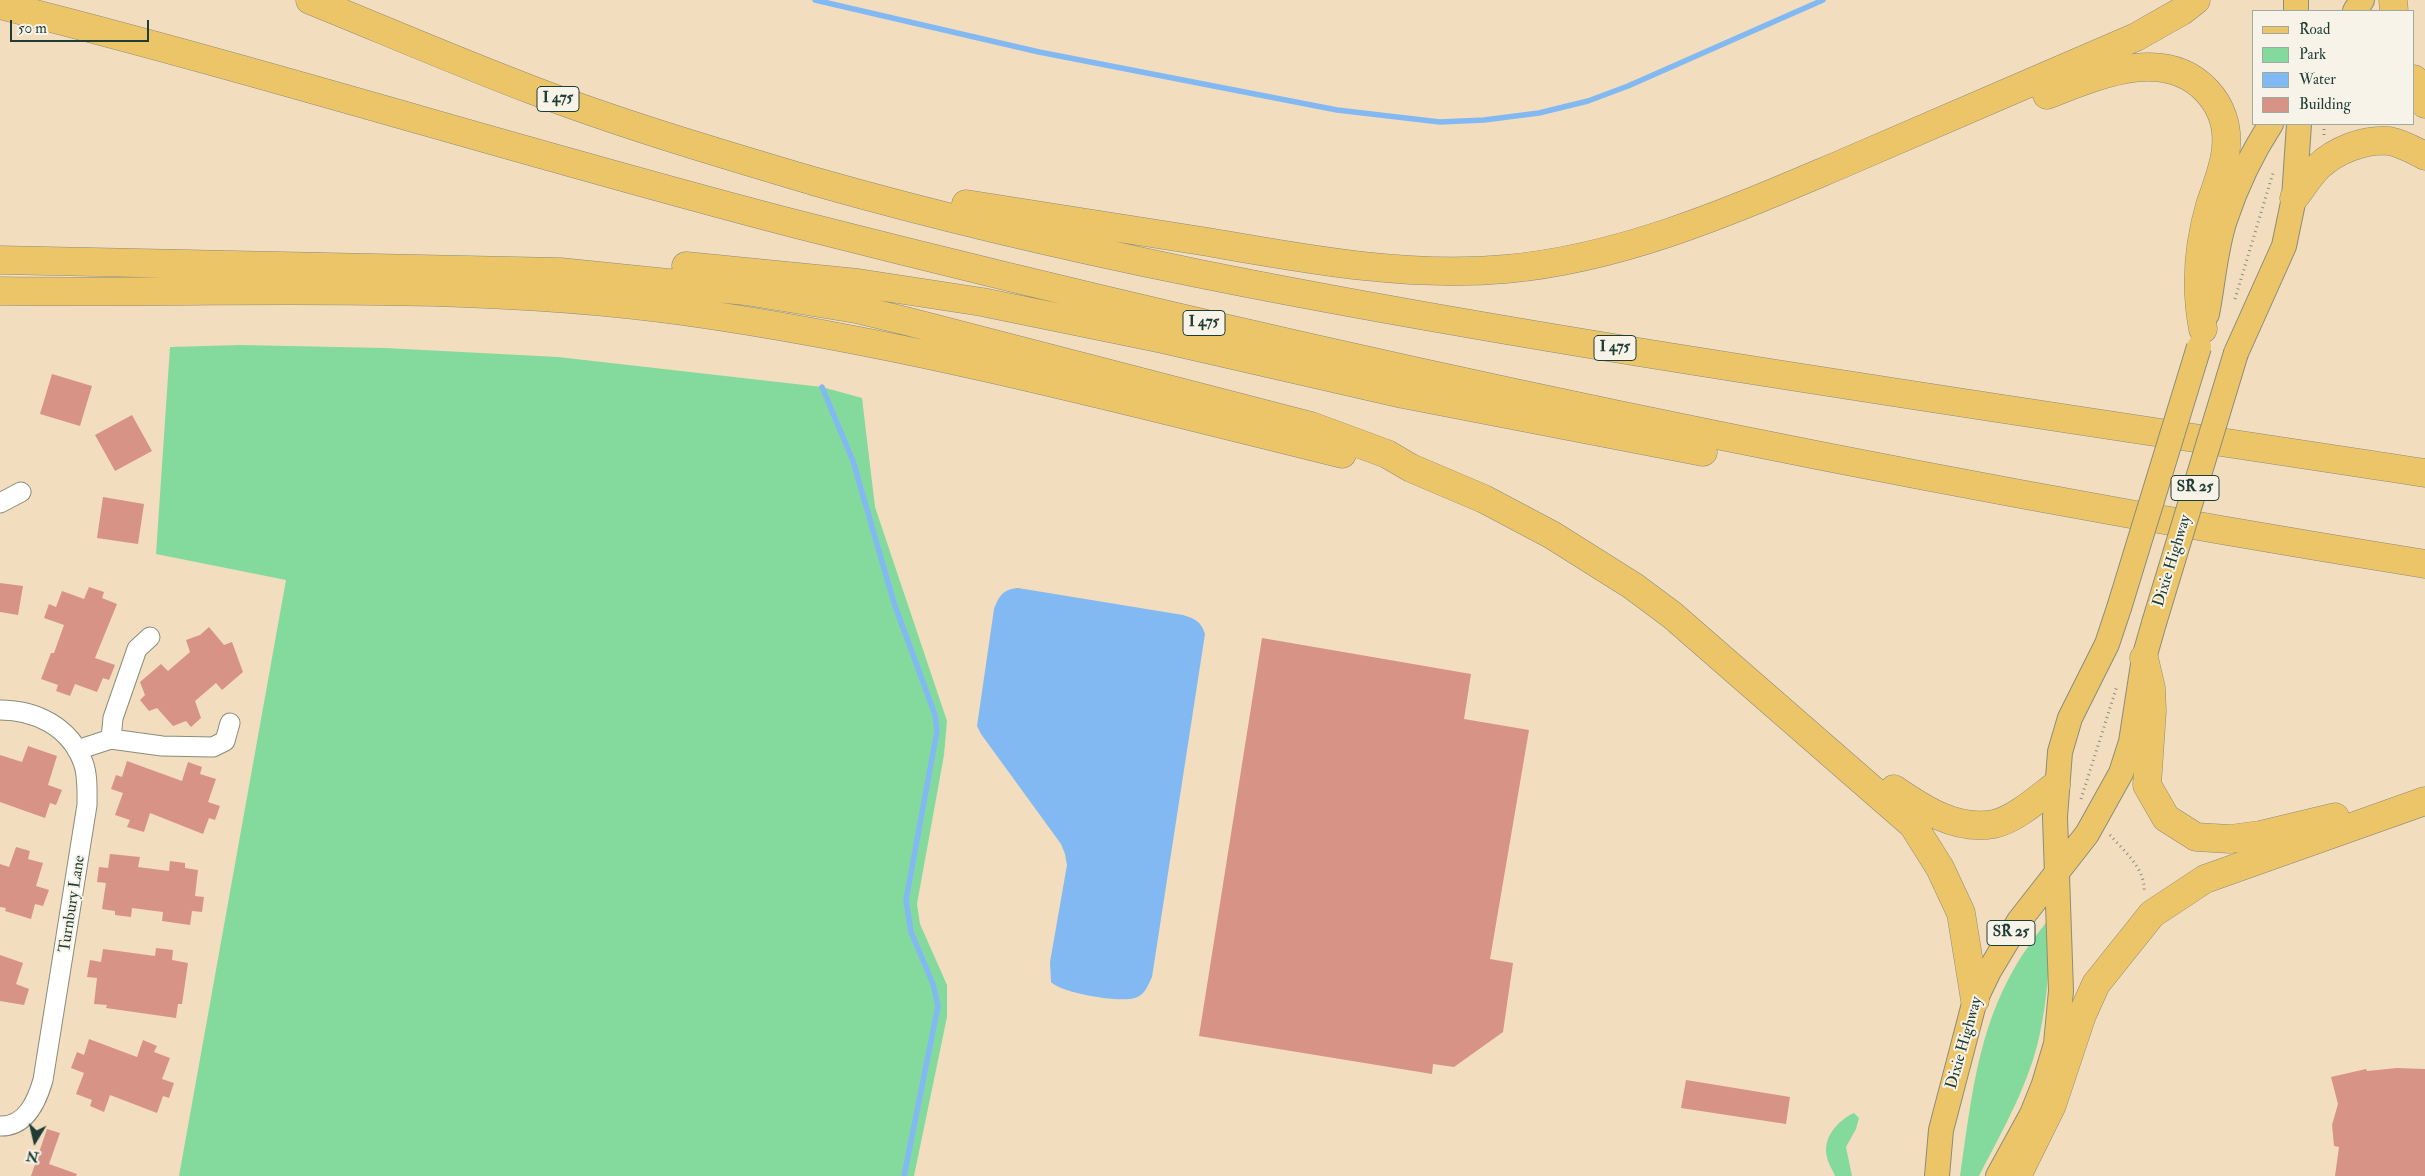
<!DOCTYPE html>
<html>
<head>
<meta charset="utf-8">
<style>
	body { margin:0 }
	#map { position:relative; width:2425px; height:1176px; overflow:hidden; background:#f3ddbf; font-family:"IM FELL Double Pica",serif }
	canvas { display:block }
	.legend { position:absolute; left:2252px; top:10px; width:162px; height:115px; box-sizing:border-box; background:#f7f3e8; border:1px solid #a1aaa0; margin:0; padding:6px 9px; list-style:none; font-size:15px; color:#1f3d34 }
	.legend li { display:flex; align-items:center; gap:10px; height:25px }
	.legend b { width:25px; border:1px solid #a1aaa0 }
	.north { position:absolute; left:10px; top:1116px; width:50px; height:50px; -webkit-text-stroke:4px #f7f3e8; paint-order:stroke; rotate:189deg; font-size:14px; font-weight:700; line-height:20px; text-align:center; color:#1f3d34 }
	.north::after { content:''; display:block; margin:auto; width:18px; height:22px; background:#1f3d34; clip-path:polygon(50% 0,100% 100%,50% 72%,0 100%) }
	.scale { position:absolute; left:10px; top:20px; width:139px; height:22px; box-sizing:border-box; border:2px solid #1f3d34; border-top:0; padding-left:6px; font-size:15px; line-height:18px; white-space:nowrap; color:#1f3d34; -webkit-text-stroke:4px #f7f3e8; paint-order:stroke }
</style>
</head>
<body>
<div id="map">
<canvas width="2425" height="1176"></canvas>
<ul class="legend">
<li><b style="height:6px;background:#edc569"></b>Road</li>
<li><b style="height:14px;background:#84da9d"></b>Park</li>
<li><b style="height:14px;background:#83b9f2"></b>Water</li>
<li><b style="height:14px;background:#d79385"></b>Building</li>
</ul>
<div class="north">N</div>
<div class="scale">50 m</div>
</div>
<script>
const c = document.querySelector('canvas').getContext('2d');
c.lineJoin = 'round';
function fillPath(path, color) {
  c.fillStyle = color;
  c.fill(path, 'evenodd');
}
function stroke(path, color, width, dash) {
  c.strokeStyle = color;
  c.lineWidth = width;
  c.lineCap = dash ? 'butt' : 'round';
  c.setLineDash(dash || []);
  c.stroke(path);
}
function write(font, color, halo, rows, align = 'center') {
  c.font = font + ' "IM FELL Double Pica",serif';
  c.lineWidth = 4;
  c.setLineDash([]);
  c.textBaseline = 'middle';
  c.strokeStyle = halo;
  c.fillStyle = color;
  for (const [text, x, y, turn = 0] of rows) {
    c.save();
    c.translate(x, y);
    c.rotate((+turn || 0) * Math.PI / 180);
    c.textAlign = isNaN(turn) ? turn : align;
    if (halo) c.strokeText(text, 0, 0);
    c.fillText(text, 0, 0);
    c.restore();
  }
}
fillPath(new Path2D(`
	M240,345l145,3 173,9 264,30 40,11 13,109 72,214 -3,34 -27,149 3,20 27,61v32l-33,159h-735l107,-596 -130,-26 14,-207z
	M2048,920c2,38 0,76 -8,113 -10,50 -38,98 -61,143h-19c10,-67 16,-135 48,-196 11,-22 25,-41 40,-60z
	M1854,1113l5,5 -3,11 -10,18 6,29h-17c-2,-6 -7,-12 -8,-19 -5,-19 11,-37 27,-44z`), '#84da9d');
fillPath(new Path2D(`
	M1018,588l165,27c12,4 18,6 22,19l-53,343c-4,8 -7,18 -17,21 -15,5 -74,-5 -84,-16l-1,-20 17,-97 -2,-11 -4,-10 -80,-110 -4,-8 17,-117c5,-13 9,-20 24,-21z`), '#83b9f2');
stroke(new Path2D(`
	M815,0l224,52 298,58 103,12 44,-2 55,-7 49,-12 40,-15 195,-86
	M822,387l31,74 41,142 41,112 2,16 -31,169 5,32 22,52 5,22 -34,170`), '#83b9f2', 5.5);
fillPath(new Path2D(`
	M52,374l40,12 -12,40 -40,-12z
	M132,415l20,36 -37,20 -20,-36z
	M103,497l41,7 -6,40 -41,-6z
	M0,583l23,3 -5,29 -18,-3z
	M89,587l15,5 -2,6 15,6 -22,54 20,7 -6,15 -6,-2 -6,14 -22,-8 -5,12 -14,-5 2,-6 -17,-6 10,-26h3l10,-28 -20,-7 5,-14 7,3 6,-16 22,8z
	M209,627l15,18 8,-3 11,30 -21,18 -6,-7 -21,18 6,17 -10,9 -5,-6 -13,5 -16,-18 -8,3 -9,-11 5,-5 -5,-13 21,-18 7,7 22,-19 -4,-12 14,-5z
	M1262,638l209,36 -7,45 65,11 -39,229 23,4 -10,69 -49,35 -21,-3 -1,10 -233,-38z
	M28,746l29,10 -9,29 14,5 -6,15 -6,-2 -5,15 -45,-16v-47l22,7z
	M127,761l55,20 6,-19 14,5 -2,7 16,5 -8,23 12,4 -5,14 -6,-2 -6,16 -53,-21 -6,19 -17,-5 3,-7 -15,-5 8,-22 -12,-4 5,-14 6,2z
	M16,847l14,4 -2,8 15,4 -7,23 13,4 -6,16 -8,-2 -4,15 -26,-8 1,-3 -6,-1v-43l9,3z
	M110,854l30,3 -2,10 31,4 1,-10 15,2v5l13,2 -3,26 9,1 -2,15 -10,-1 -2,14 -28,-4 1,-9 -31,-4 -1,9 -16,-2v-4l-13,-2 4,-26 -9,-1 2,-15 9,1z
	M156,948l17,2 -1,10 16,3 -6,41h-4l-2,14 -70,-10 1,-3 -13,-1 3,-26 -10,-1 3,-17 11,2 2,-13 52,7z
	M0,955l23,8 -7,21 13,5 -5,16 -24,-4z
	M89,1039l48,18 6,-17 14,6 -3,6 16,6 -8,21 12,4 -5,15 -6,-2 -6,17 -47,-18 -6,17 -14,-6 2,-6 -16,-6 8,-21 -13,-5 6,-16 7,3z
	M2397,1068l28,1v107h-90l4,-29 -5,-1 -2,-21 6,-21 -7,-27 35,-8 1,2z
	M1686,1080l104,17 -4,27 -105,-16z
	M47,1129l13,4 -11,31 28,10 -1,2h-45z`), '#d79385');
const minor = new Path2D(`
	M0,503l21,-11
	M0,710c36,0 70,17 83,52 5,13 4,29 4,43l-44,275c-6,21 -17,47 -43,46
	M111,739l2,-21 24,-69 13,-12
	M77,750l34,-11 51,7 51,1 12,-6 5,-18`);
const major = new Path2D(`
	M2296,11v-11
	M2355,11l7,-11
	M2207,314c6,-30 8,-64 18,-94 11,-33 27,-67 46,-96
	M2236,353l48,-107 10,-48 5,-74
	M1937,1176l4,-46 34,-130 14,-29 30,-50 68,-87 34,-61 10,-31 13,-84 10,-35
	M1998,1176l34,-62 12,-30 12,-40 5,-53 -6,-174 5,-65 10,-34 37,-74 12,-36`);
const highway = new Path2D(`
	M310,0c74,30 148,62 222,90 92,35 187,63 281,91 252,72 511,119 770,162 280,46 561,87 842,130
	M2393,0l1,11
	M0,5c267,67 530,150 796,219 538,137 1081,252 1629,340
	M2414,79l11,25
	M2047,95c49,-19 117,-50 160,-4 14,15 21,35 19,56 -1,19 -10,40 -16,58 -12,41 -15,82 -7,124
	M2294,198c8,-10 15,-22 24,-31 18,-17 46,-28 71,-26 12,2 25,9 36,15
	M966,204c80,13 161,25 242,38 98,17 198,36 298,27 120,-11 229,-60 338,-106 97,-42 195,-84 292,-126l46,-26 14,-11
	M0,260l560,12 186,19 110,18 54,13 401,104 76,28 24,14 73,31 68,36 81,51 39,29 241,210 27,43 21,45 14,87
	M686,266l172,17 124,19 181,37 240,55 300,58
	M0,291c227,3 456,-11 682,20 223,31 442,89 660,143
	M2144,658l7,30 1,23 -5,74 19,33 30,19 34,2 30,-4 75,-18
	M1894,789c29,20 62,42 100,35 20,-4 45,-26 62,-39
	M2017,1176l35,-71 30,-90 14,-31 56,-70 53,-35 220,-78`);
stroke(minor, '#898d7a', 21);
stroke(major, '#898d7a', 26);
stroke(highway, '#898d7a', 29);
stroke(new Path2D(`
	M2324,135v-11
	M2235,299l38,-126
	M2081,799l36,-113
	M2110,835c14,16 36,34 34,57`), '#898d7a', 3, [1, 4]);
stroke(minor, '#fff', 19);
stroke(major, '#edc569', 24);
stroke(highway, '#edc569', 28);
const majorBridge = new Path2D(`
	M2119,608l80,-261
	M2154,623l82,-270`);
stroke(majorBridge, '#898d7a', 26, []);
stroke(majorBridge, '#edc569', 24);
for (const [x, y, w] of [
	[558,99,42],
	[1204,323,42],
	[1615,348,42],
	[2195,488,48],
	[2011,933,48]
]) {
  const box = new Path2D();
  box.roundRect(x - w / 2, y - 12.5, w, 25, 4);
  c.fillStyle = '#f7f3e8';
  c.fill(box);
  stroke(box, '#1f3d34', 1);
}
write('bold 15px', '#1f3d34', null, [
	["I 475",558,99],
	["I 475",1204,323],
	["I 475",1615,348],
	["SR 25",2195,488],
	["SR 25",2011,933]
]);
write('16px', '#1f3d34', '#f7f3e8', [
	["Dixie Highway",2173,561,-73],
	["Turnbury Lane",73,904,-81],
	["Dixie Highway",1965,1043,-74]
]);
</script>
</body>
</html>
